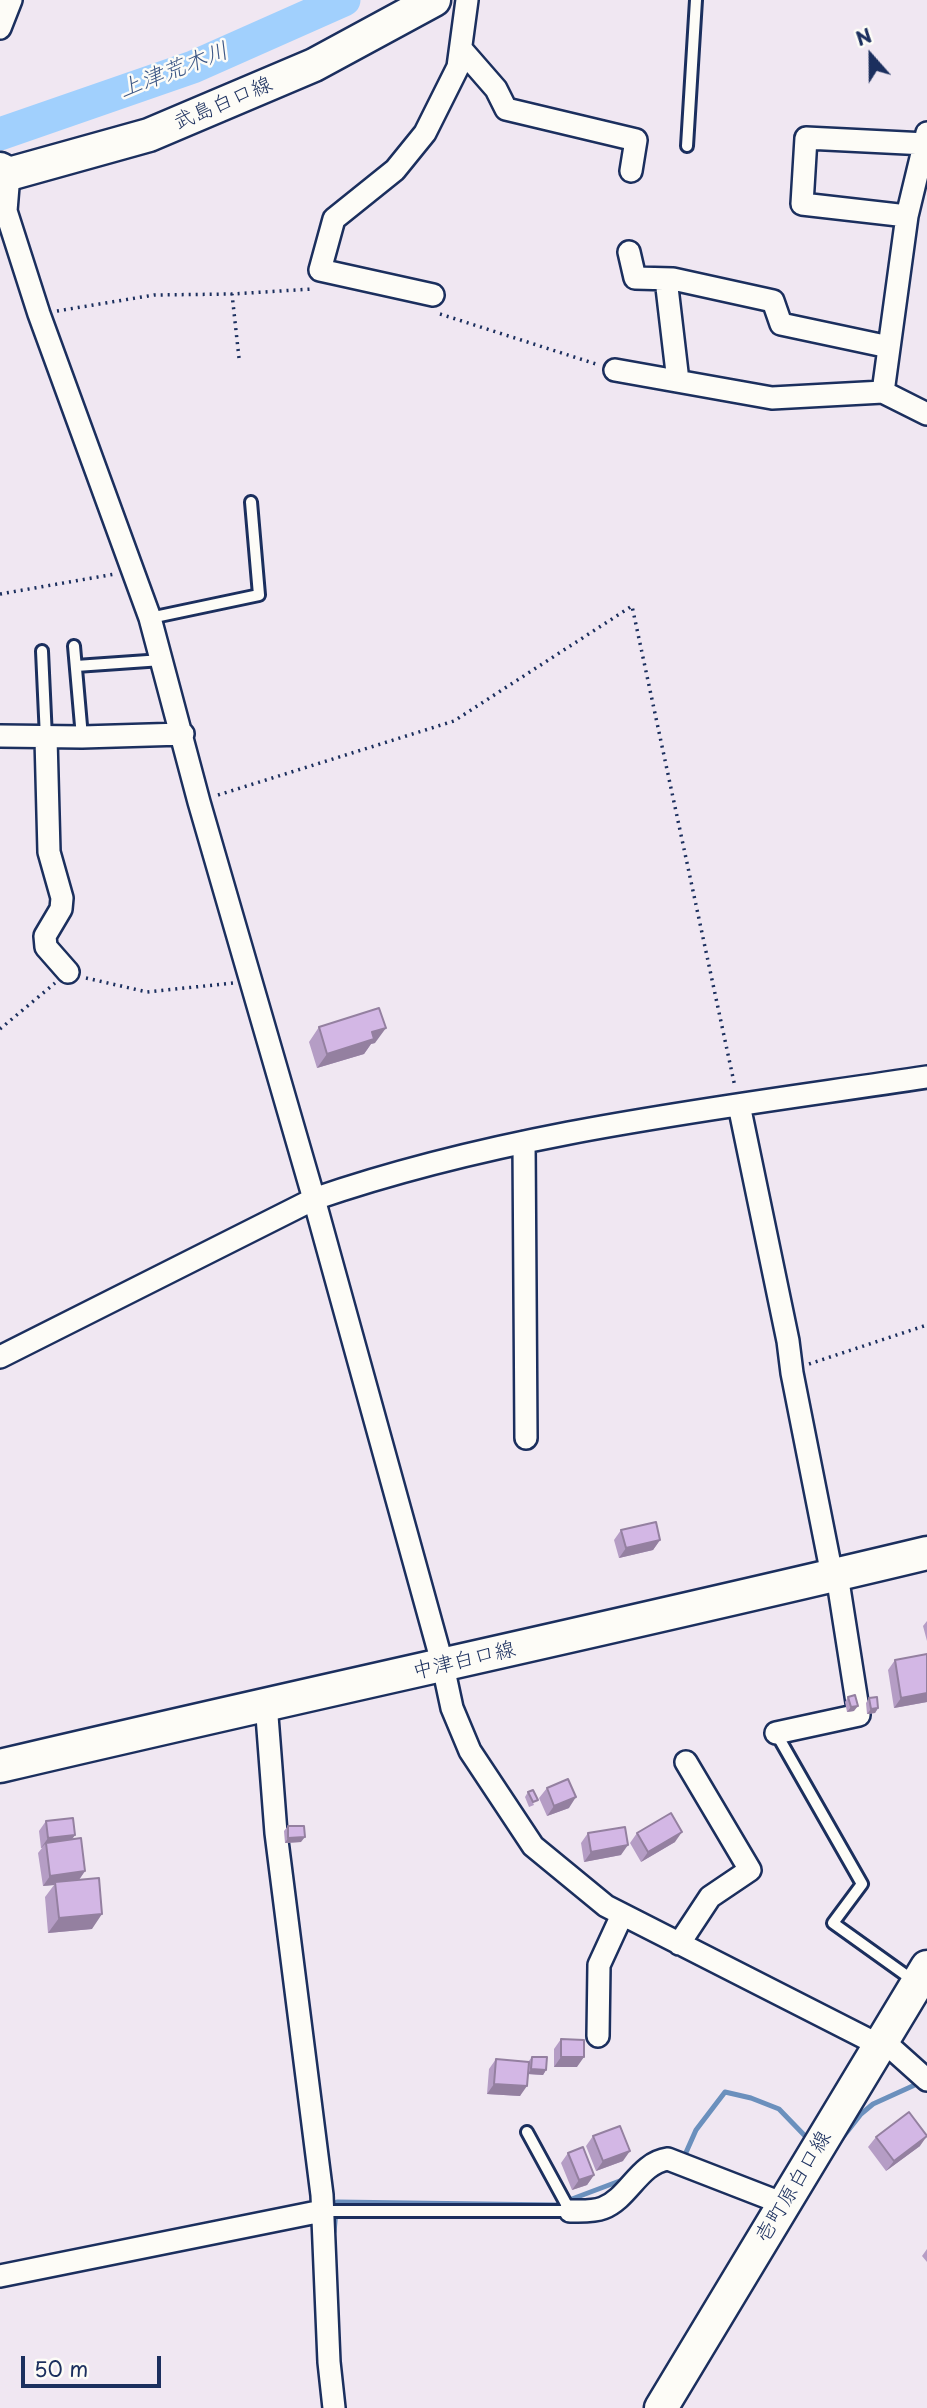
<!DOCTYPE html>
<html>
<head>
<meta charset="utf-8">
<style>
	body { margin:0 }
	#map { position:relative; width:927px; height:2408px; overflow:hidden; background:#f0e7f2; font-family:"Playpen Sans",sans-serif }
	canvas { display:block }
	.north { position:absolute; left:836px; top:21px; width:70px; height:70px; -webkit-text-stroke:5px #fdfcf7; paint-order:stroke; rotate:339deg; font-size:19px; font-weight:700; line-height:28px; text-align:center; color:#1b2f5e }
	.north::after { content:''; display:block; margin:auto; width:24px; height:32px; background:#1b2f5e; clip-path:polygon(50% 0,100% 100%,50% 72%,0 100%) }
	.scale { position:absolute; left:21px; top:2356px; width:140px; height:32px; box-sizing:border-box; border:4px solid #1b2f5e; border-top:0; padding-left:9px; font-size:21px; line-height:24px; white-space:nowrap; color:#1b2f5e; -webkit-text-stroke:5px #fdfcf7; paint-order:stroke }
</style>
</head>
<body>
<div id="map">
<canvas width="927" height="2408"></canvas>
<div class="north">N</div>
<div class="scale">50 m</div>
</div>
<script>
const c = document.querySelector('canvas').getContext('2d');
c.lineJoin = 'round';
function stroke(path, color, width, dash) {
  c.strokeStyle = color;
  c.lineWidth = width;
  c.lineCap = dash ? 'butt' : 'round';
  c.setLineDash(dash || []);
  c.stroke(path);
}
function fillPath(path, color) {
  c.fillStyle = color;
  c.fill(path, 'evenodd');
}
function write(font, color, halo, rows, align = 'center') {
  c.font = font + ' "Playpen Sans","Klee One",sans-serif';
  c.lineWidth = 5;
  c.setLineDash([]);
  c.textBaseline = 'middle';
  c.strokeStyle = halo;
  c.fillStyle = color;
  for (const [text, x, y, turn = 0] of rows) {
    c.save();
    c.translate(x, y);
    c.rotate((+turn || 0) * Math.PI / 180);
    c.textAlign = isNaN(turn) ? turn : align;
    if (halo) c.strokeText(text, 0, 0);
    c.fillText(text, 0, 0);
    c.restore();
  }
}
stroke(new Path2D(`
	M836,2146l25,-32 12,-10 44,-20
	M680,2159l4,-2 12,-27 29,-38 26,6 28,11 28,29
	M334,2232l3,-30 219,3 69,-26`), '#6b90bd', 5);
stroke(new Path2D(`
	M0,134l193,-67 151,-67`), '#a1d0fd', 33);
const service = new Path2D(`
	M687,146l9,-146
	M150,618l109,-23 -8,-93
	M74,646l8,91
	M42,651l4,87
	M76,666l86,-6
	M776,1733l86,151 -29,39 81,58
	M322,2211h248l-43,-79`);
const minor = new Path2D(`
	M0,28l11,-28
	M462,50l34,39 10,20 130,31 -5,31
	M9,174l-3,37 33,103 111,304 49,184 115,397 129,467 9,42 18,43 63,95 73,60 273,139 10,1 38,34
	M907,216l-105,-12 4,-66 120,6
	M629,252l6,26 38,1 100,22 8,23 108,23
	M666,279l12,102
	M433,295l-113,-25 14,-51 61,-49 30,-37 33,-66 9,-67
	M615,370l157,28 111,-6 44,22
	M883,392l24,-176 20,-83
	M0,736l82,1 101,-3
	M46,738l3,114 13,46 -1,11 -16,27 1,11 22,25
	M739,1105l49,236 4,32 40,202
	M524,1142l2,296
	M0,1357l314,-158c197,-68 408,-91 613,-122
	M266,1703l10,130 46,362 7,167 5,46
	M776,1733l83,-18 -22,-140
	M679,1944l31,-47 40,-27 -64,-108
	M598,2036l1,-71 23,-50
	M570,2211c10,0 23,1 33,-3 26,-10 36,-45 65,-49l116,45
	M0,2276l322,-65`);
const secondary = new Path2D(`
	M0,169l9,5 140,-39 165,-70 120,-65
	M0,1766c309,-73 619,-139 927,-213
	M661,2408l266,-441`);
stroke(service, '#1b2f5e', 16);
stroke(minor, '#1b2f5e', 26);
stroke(secondary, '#1b2f5e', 37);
stroke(new Path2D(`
	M57,311l97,-16 78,-1
	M440,314l156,50
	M239,358l-7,-64 80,-5
	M0,594l115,-20
	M218,795l236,-74 178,-115 103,481
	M86,978l61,14 86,-9
	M0,1029l55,-46
	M809,1364l118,-39`), '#1b2f5e', 3.5, [2, 5]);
stroke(service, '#fdfcf7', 10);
stroke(minor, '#fdfcf7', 21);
stroke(secondary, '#fdfcf7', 32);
fillPath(new Path2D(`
	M319,1027l56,16 -4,1 -7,10 -47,14 -8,-26z
	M621,1530l39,10 -7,10 -34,8 -5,-18z
	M927,1621v20l-4,-15z
	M895,1660l32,42 -33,6 -6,-38z
	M848,1697l6,14 -7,1 -2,-10z
	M869,1698l9,10 -3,5 -8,1 -1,-11z
	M547,1788l22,20 -22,8 -8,-18z
	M528,1792l6,13 -5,2 -4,-10z
	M46,1821l29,14 -4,5 14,31 -6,9 13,49 -44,4 -3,-36 9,-12 -11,1 -5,-33 4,-5h-1l-2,-17z
	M288,1826l13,16 -16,1 -1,-12z
	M588,1833l33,22 -37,7 -3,-19z
	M637,1833l38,9 -34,20 -11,-19z
	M561,2039l16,28h-23v-18z
	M532,2057l14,13 -3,5 -15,-1 -8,22 -33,-2 2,-25 7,-10 32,3z
	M593,2136l30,25 -27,10 -10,-25z
	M876,2137l44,9 -34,25 -18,-24z
	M568,2153l26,22 -7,10 -15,5 -11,-27z
	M927,2249v13l-5,-6z`), '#b59dc5');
fillPath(new Path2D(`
	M386,1028l-11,15 -4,1 -7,10 -47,14 10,-14 45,-22z
	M660,1540l-7,10 -34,8 7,-10z
	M927,1693v9l-33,6 7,-10z
	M858,1706l-4,5 -7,1 4,-5z
	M878,1708l-3,5 -8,1 4,-5z
	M576,1797l-7,11 -22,8 7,-10z
	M682,1832l-7,10 -34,20 7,-10z
	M75,1835l-7,10 -22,-2 -5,5 7,-10z
	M305,1837l-4,5 -16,1 3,-5z
	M628,1845l-7,10 -37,7 7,-10z
	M85,1871l-7,10 -23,1 -1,3 -11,1 7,-10z
	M102,1914l-10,15 -44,4 11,-15z
	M561,2057h23l-7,10h-23z
	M531,2069l15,1 -3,5 -15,-1z
	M494,2084l33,2 -7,10 -33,-2z
	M927,2136l-7,10 -34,25 8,-10z
	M630,2151l-7,10 -27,10 7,-10z
	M594,2175l-7,10 -15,5 7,-10z`), '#9480a0');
const building = new Path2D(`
	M379,1008l7,20 -14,4 2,7 -47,15 -8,-27z
	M656,1522l4,18 -34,8 -5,-18z
	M927,1654v39l-26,5 -6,-38z
	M855,1695l3,11 -7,1 -3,-10z
	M877,1697l1,11 -7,1 -2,-11z
	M568,1779l8,18 -22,9 -7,-18z
	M533,1790l5,10 -5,2 -5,-10z
	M671,1813l11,19 -34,20 -11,-19z
	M73,1818l2,17 -27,3 -2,-17z
	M288,1826h16l1,11 -17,1z
	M625,1827l3,18 -37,7 -3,-19z
	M81,1838l4,33 -35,5 -4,-33z
	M99,1878l3,36 -43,4 -4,-36z
	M561,2039l23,1v17h-23z
	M532,2057h15l-1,13 -15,-1z
	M496,2059l33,3 -2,24 -33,-2z
	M909,2112l18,24 -33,25 -18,-24z
	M620,2126l10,25 -27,10 -10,-25z
	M583,2147l11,28 -15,5 -11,-27z`);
fillPath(building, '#d3b7e5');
stroke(building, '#9480a0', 2);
write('21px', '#1b2f5e', '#fdfcf7', [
	["武島白口線",223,104,-23],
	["中津白口線",464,1661,-13],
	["壱町原白口線",794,2187,-59]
]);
write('italic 23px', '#3c5786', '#fdfcf7', [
	["上津荒木川",174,71,-21]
]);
</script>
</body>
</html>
